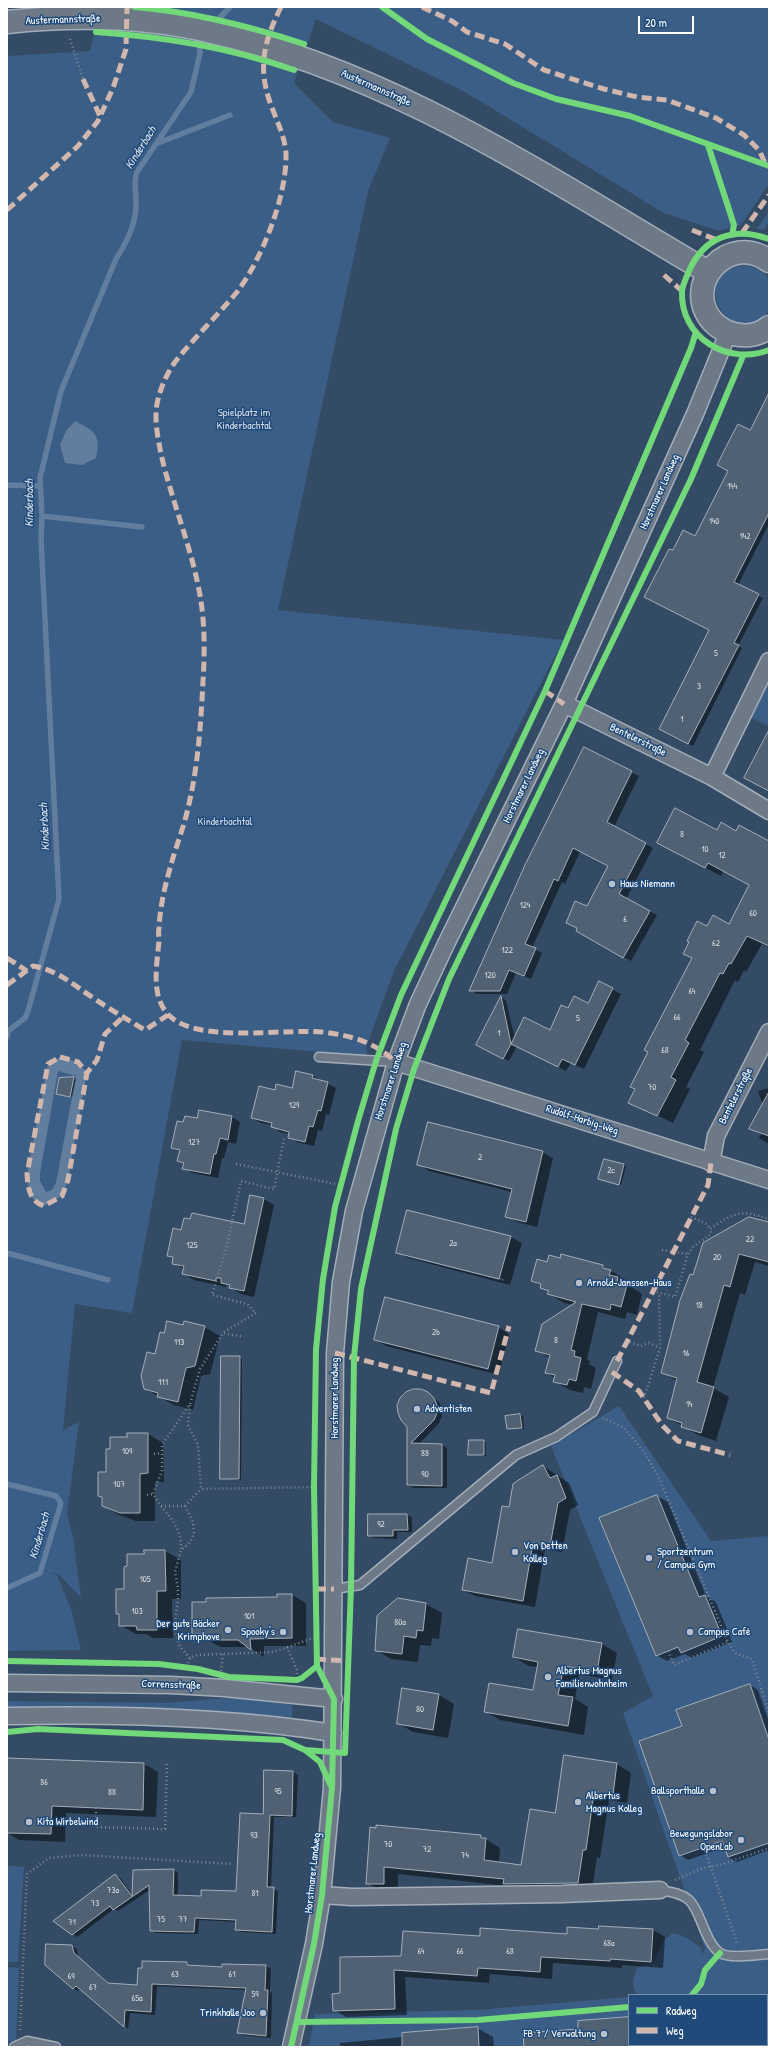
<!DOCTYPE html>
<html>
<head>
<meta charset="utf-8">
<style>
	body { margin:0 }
	#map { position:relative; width:776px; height:2054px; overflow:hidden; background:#344b65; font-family:"Patrick Hand",sans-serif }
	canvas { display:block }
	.frame { position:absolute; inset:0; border:8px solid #fff; pointer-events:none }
	.legend { position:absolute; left:628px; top:1994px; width:140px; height:52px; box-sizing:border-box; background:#1f4a7a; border:1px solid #7992af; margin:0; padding:5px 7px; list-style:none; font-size:12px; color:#fff }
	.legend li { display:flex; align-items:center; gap:8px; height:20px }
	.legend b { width:20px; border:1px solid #7992af }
	.scale { position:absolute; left:638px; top:16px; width:56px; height:18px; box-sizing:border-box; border:2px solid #fff; border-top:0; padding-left:5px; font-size:12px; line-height:14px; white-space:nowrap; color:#fff; -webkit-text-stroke:3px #1f4a7a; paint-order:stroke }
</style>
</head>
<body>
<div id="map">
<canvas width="776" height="2054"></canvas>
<div class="frame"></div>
<ul class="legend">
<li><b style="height:5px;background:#71d979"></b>Radweg</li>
<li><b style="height:5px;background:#d1b7ad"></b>Weg</li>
</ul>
<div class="scale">20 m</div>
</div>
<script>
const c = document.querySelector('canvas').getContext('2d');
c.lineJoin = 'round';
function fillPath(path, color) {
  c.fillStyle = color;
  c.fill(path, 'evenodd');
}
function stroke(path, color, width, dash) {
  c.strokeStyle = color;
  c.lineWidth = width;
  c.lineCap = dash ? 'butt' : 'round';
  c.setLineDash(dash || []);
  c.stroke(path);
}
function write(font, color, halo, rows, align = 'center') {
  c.font = font + ' "Patrick Hand",sans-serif';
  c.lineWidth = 3;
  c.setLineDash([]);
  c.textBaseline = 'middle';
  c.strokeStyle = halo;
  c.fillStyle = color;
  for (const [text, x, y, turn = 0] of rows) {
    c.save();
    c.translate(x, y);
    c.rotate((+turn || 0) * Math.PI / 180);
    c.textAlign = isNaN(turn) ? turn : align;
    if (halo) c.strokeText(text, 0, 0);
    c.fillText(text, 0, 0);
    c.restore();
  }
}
fillPath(new Path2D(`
	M100,7h669v177l-28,41 -22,6 -55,-18 -199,-121 -149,-73 -22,64 39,39 57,16 -22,53 -90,419 285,30 -169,331 -28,76 1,9 -185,-16 -50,273 -57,-9 -12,126 16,-8 -12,91 6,25 8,59 -23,-23 -8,-1 7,2 14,34 10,41 -74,1v-1595l83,-5z
	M769,210v12l-5,8 -7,-1z
	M746,265l15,5 8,8v33c-38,47 -86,-40 -23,-46z
	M769,669v57l-24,-11z
	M619,1406l92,135 58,-5v511h-460l6,-33 162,-4 152,-13v48h138v-50h-129c-8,-8 -5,-18 -1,-27l17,-6 9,-21 10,-8c11,2 19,8 28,15l1,7 3,-6 -82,-236 30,-17 -102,-250z
	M235,1697l57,8v12l-113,-8 -172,-2v-6l160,2z
	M7,1866l17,1 -6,95h-11z
	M7,1967l12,1 -3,73h-9z`), '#3b5e86');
fillPath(new Path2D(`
	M75,421c20,10 26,14 21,37l-14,7 -17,-2 -5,-18 6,-14z
	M60,1057l18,5 9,11 -19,107 -6,16 -18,10c-15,-5 -16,-18 -17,-32l21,-110zM58,1071l18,5 -20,107 -4,7 -6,2 -6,-11v-8z`), '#617e9e');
fillPath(new Path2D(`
	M769,401v123l-31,61 25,13 -25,48 4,2 -49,98 -29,-15 47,-101 -38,-78 23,-15 55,-105z
	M584,749l55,27 -25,51 39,21 -27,51 31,16 -26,46 -54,-30 32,-65 -29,-14 -15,32 -3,-2 -30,66 10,5 -11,26 -15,-6 -9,21h-30l-7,-4z
	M717,831l19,1 33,10v105l-7,-3 -16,28 -2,-2 -6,12 -3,-2 -35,70 4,2 -18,35 4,2 -17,34 -44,-21 79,-175 21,-2 21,-40 -27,-14 -2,5 -47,-25z
	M600,983l21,11 -37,75 -13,-6 -5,8 -49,-25 -8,15 -32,-17 25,-46 4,3 9,38 36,-8 17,-21 20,-5z
	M313,1076l23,12 -7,27 -3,-1 -4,17 -4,-1 -4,16 -17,-4 -8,-5 1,-3 -10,-2 -8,-7 -11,-2 -9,-5 23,-27 17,-2z
	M74,1078l2,1 -4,18 -15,-4 3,-14z
	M769,1088v56l-10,-6 2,-4 -11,-5 13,-24 -5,-14z
	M200,1111l32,6 8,5 -4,22 -8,-2 -4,16h-2l-4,20 -26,-5 -8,-5v-4l-6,-3 2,-9 -7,-4 11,-25 14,-4z
	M542,1152l11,6 -16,69 -20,-5 -11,-6 6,-24 -83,-21 -10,-7z
	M624,1165l2,1 -5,19 -22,-6z
	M264,1199l10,6 -20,92 -13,-3 -14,-9 -1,2 -32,-7 -10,-6v-5l-11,-6 1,-4 -6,-4 14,-24 62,-6z
	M769,1225v41l-14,-4 -10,33 -5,-2 -27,95 16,9 -13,44 -18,-6 -30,-17 9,-37 -15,-9 32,-95z
	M511,1237l11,6 -12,42 -102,-27 -11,-6zM408,1255l96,24v2l-96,-24z
	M562,1255l41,11 23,14 -1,3 17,11 -5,21 -10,-3 -2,7 -27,-7 -11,47 3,2 -1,3 7,4 -5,21 -7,-2 -1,6 -13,-3 -16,-9 1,-3 -9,-5 4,-15 -14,-8 37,-45 -9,-2 -15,-9v-2l-8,-4 1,-2 -10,-5 16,-18 13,-4z
	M184,1326l20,1 16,9 -10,38 -9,2 -8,34 -19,-5 -29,-16 19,-55z
	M498,1327l11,7 -10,41 -113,-29 -11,-6z
	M240,1357l2,2 -1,121 -17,-1 -3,-1z
	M428,1393l11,9 3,7v7l-3,7 -20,21 23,1 5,3v40h-33l-6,-3v-59z
	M520,1415l3,1 1,13h-16l-2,-13z
	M148,1434l15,9 1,39h-9v39h-19l-17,-6 -16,-9v-8l-4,-2 8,-23 4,-23z
	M484,1441l2,2v13l-17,-2z
	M543,1466l26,17 9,22 -8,5 -8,42 -17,-3 -10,58 -60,-11 -12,-6 30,-26 17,-56z
	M657,1496l11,6 38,94 10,6 16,40 -40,16 -7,-4 -18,7 -11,-6z
	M407,1515l5,2v15h-15v7l-23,-1 -5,-2z
	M145,1551h20l16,9v39h-9l1,39h-20l-7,-4h-10l-16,-9v-10l-3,-2 8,-23 3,-23 17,-12z
	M292,1595l14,8v43h-42v11l-15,-10h-28l-28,-14 85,-35z
	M399,1599l27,5 16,9 -3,26 -7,-1 -1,8 -11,-1 -2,17 -27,-3 -15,-9z
	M602,1644l15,9 -5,27 -33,-6 -4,25 13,8 -4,28 -84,-15 -15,-9 48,-20 5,-24 -9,-1 -15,-9z
	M750,1685l8,5 11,32v128l-32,12 -9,-5 -3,-10 -37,13 -8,-5 3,-128z
	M439,1695l15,9 -6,34 -35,-6 -15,-9z
	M565,1756l52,8 14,9 -4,30 -18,-3 -9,58 -3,-1 -5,33 -73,2 -11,-6 -110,-12v17h-17l-14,-8 4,-55 110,8 19,12 -1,15 22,4 35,-53z
	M7,1759l137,5 14,8 -2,45 -90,-4 -1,29 -46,-2 -12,-7z
	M265,1771l28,1 5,3 -2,42h-22l-3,71 7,3 -2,43 -35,-2 -5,-2 1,-8 -38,-2 -1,14 -43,-1 -4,-3 -1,-40 -32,21 -4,-2 -37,28 -4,-3 42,-58 5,2 13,17 1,-24 40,-1 4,3v23l24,1 35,-5 27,-77zM152,1882l1,1 -17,12v-2z
	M599,1930h54l12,7 -2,31 -41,-3v3l-69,-5 -1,16 -62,-5 -1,9 -84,-6 2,38 -61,2 -12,-7 7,-16 61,-37 79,-20 87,-2z
	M72,1946l5,3 1,8 32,27 28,2 49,-23 4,3 31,2 1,-3 43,1 5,3 -1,23 2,1 -1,45 -28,-3 -5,-3 8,-42 -89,-4 -2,29 -25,-2 -2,16 -47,-41 -3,3 -4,-2 -28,-24z
	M629,2018v27h55v2h-159l54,-17z
	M477,2028l16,9 1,10h-154v-4l63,-6z`), '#0007');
stroke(new Path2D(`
	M209,25l6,-2 15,-16
	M158,143l72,-28
	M7,485l33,1
	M42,516l100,11
	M7,1037l1,-6 17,-13 3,-7 31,-112 -18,-360 1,-23 -2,-38 21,-87 55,-132c12,-19 21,-37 20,-59 0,-11 -3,-18 1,-28l54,-80 9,-39 -1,-19
	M7,1253l101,27
	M7,1484l49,12 5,7 -21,70 -33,15`), '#617e9e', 5.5);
const building = new Path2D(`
	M769,393v120l-35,69 25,12 -25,49 5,2 -51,99 -29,-15 50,-99 -65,-33 25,-48 4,1 10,-20 12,6 33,-65 -11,-6 14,-28 7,-13 12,6z
	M769,730v61l-25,-13z
	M584,747l48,24 -25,51 39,21 -27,51 31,17 -27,47 -47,-27 1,-3 -11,-5 9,-22 12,5 21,-40 -35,-18 -15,33 -4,-2 -29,65 11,4 -12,28 -15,-6 -9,21h-31l56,-126z
	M675,808l42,22 4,-8 15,9 3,-6 30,16v105l-22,-10 -16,28 -2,-1 -6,11 -3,-1 -35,67 4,3 -18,34 5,3 -19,36 -29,-13 7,-14 -5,-2 18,-35 -4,-2 48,-92 -9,-4 6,-12 -2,-1 10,-20 10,5 6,-11 16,9 20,-39 -41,-22 -3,5 -48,-25z
	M599,981l14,7 -38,77 -13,-6 -4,8 -47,-23 13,-27 26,13 11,-25 7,3 6,-12 14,7z
	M501,996l10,48 -8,15 -27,-14z
	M296,1071l17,4 -1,3 16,4 -7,29 -3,-1 -5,17 -4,-1 -4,16 -17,-4 1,-6 -18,-5 1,-4 -21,-5 8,-32 16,4 1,-6 16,4z
	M74,1077l-4,20 -14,-3 3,-16z
	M769,1092v44l-20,-7z
	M199,1110l33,6 -4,24 -8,-2 -4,16h-2l-4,20 -28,-5 2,-6 -7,-2 3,-11 -9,-2 6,-27 6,1 2,-6 12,2z
	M428,1122l115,29 -17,71 -21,-5 7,-28 -95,-24z
	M604,1159l20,5 -5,21 -21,-6z
	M250,1195l14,3 -20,93 -15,-3 1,-3 -9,-2v-5h-5v3l-34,-7 2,-8 -12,-2 1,-7 -6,-1 6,-28 8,2 3,-12 6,1 2,-6 52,11z
	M407,1210l104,26 -12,43 -103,-26z
	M749,1217l20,5v40l-30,-8 -9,33 -6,-2 -27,97 17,5 -13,46 -20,-6 1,-4 -15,-5 10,-40 -16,-5 19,-73 10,-26 3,1 10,-32z
	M561,1254l42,11v3l8,2 -2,5 9,2 -1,5 10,3 -6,22 -10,-3 -1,6 -28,-6 -11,46 4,1 -1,5 7,2 -5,23 -7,-2 -2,6 -14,-3 2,-7 -10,-2 5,-18 -15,-4 7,-27 34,-22 -29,-8 2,-3 -9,-3 1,-4 -10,-3 6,-22 10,3 2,-7 11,3z
	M385,1297l114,29 -11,43 -114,-29z
	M167,1321l16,4 1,-4 21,5 -10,40 -9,2 -8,34 -21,-5 1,-4 -14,-4 -3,-13 6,-24 8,2 5,-22 4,1z
	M221,1356h19l-1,123h-19z
	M413,1389h8l7,3 6,6 3,7v8l-3,7 -23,23 31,1v42l-35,-1v-58l-6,-7 -3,-7 -1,-8 3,-7 6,-6z
	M520,1414l2,14 -15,1 -2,-13z
	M127,1433h21v40l-8,1v39h-20l-18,-7v-9l-4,-1v-24h8v-23h4v-12h17z
	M469,1440h15v15h-16z
	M543,1465l7,13 7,-3 9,23 -8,5 -8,43 -17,-3 -10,58 -61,-11 6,-32 24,5 10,-57 7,1 4,-23z
	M657,1495l42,102 6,-2 17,41 -41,17 -3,-6 -22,9 -57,-138z
	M368,1514h39l1,16h-15v6h-25z
	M144,1550h21l1,41h-9v39h-20l-1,-4h-17v-12h-3v-25h8v-22l3,-1v-12h17z
	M277,1594h15v44l-42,1 1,11 -13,-10h-32v-6h-14v-32h14v-4l71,-1z
	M398,1598l28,5 -3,28 -6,-1 -1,8 -12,-2 -2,18 -27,-3 2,-35z
	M518,1629l84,14 -5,29 -33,-6 -6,29 15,2 -5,29 -84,-14 5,-29 44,7 5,-28 -25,-5z
	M750,1684l19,56v103l-41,14 -6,-16 -43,15 -40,-115 43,-15 -6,-16z
	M402,1688l37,6 -6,36 -36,-6z
	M564,1755l53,8 -4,32 -19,-2 -8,57h-3l-5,33 -75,1 1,-5 -120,-12v17h-18l4,-57 6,1v-3l105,10v3h5l-2,22 37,5 9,-56 25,4z
	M7,1758l137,5 -1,47 -91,-4 -1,28 -44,-1z
	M264,1770l29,1 -1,45 -22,-1 -3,72h7l-2,45 -37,-2 1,-10 -41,-2 -1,14 -44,-1 -1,-46 -36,25 -3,-4 -38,29 -19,-14 62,-47 17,22 1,-26 41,-1 -1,26 28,1v-6l35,1 4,-78 23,1z
	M599,1926l54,3 -2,33 -41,-3v2l-69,-4 -1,15 -62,-4 -1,8 -83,-6 1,39 -62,2 -1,-17 8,-1v-36l61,-1 2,-25 77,5v-8l87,6v-7l31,2z
	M46,1944l26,1 2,8 34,30 29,2 1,-17h4v-7l45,1v3l35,2v-3l44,1 -1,25h3l-2,46 -29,-3 9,-45 -94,-4 -1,28 -26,-2 -1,17 -48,-41 -3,3 -28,-24z
	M629,2017v30h-105l-1,-14 55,-4v-8z
	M478,2027l1,20h-77v-14z`);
fillPath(building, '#506174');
stroke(building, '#a4aeba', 1);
const lane = new Path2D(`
	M319,1057l77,5
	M334,1589l26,-4 156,-130 40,-18 37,-25 24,-51
	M660,1890c10,2 21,3 29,10 12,11 15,41 31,53 9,6 37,2 49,1
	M14,2047l13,-6 29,6`);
const street = new Path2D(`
	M564,704l148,73 57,34
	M712,777l57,-116
	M396,1062l373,118
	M711,1163l5,-27 53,-104
	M7,1683l164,2 54,3 109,11
	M7,1716c106,-2 222,0 326,17
	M322,1895l30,2 210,-3 98,-4
	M291,2047l23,-103 8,-49 10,-107 3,-435 6,-71 13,-71 42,-149 22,-58 28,-60 118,-240 131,-290 33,-81`);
const secondary = new Path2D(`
	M7,22c67,-7 136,-6 201,9 184,41 341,148 500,241
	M769,261c-40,-30 -89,24 -56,61 6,6 13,10 21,12 12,3 25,1 35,-7`);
stroke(lane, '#a4aeba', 11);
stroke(street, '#a4aeba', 19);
stroke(secondary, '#a4aeba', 25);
stroke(new Path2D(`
	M70,39l13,40
	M236,1164l105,21
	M691,1217l16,7 3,5
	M662,1250l26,4
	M653,1291l22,6 13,-43 5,-7 18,-13 -1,-5c25,-17 30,-20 59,-10
	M224,1332l32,-19 -9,-9 -35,-9 14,-46 15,-68 33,8 10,-50
	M626,1341l15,5 8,-3 11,5
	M644,1398l16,-50 -1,-55
	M190,1405l-2,20 10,20 3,44 113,-2
	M603,1418l21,10 20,24 15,26 69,164 7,11 17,6 17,54
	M154,1454l7,-1
	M147,1495l6,-1
	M161,1506c11,13 21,25 20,43
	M185,1506l16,-17
	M287,1647l10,23v8
	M668,1651l6,14 54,-23
	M190,1658l-10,-11 -6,-21 4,-25v-13l-3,-16 6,-22 9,-8 4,-8 -1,-12 -8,-16h-24l-8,-12 9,-24v-25l28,-41 10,-35 23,-36 21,4
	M187,1667l3,-9 7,-3 77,-3 42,-15
	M221,1671l2,-18
	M96,1808v19l69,2 2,-65
	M704,1847l33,96
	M675,1880l26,-11 22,-5 46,-16
	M20,2030l7,-156 22,-16 32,-3 152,9
	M685,2047l2,-2`), '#7e8895', 2.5, [1, 3]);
stroke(lane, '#6d7986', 8);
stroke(street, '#6d7986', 16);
stroke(secondary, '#6d7986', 22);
stroke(new Path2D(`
	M281,7c-17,34 -24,61 -10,98 6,17 14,31 15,49 1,42 -24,105 -49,138 -20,24 -43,46 -62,70 -9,13 -15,27 -18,42 -3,16 1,34 4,50 10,44 28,87 37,131 7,32 7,64 5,96 -2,42 -5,86 -15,127 -4,19 -12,38 -17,57 -6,20 -11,42 -12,63 -1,4 0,9 0,13 -2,23 -8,52 7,71 27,35 124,14 164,21 27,4 46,11 66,29
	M422,7l30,14 15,11 38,12 39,26 60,19 33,8 30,3 49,18 28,17 15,15 7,15
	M83,79l17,37
	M7,210l71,-64 20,-25 15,-33 13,-39 1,-42
	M692,230l25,10
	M742,233l27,-38
	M664,275l18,16
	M545,691l19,13
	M7,958l20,13
	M7,985l26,-19c27,5 40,19 62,33 16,11 33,21 50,31l23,-15
	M60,1057l18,5 9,11 -19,107 -6,16 -18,10c-15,-5 -16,-18 -17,-32l21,-110z
	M86,1077l1,-4 10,-13 8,-26 17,-16
	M335,1353l156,40 18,-67
	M617,1361l91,-176 3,-22
	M612,1372l27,19 23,34 16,16 52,14
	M316,1589h18
	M316,1659l32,2`), '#d1b7ad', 5, [10, 5]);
stroke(new Path2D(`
	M135,7c58,5 114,19 169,37
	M382,7l45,32 86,44 43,16 74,17 139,50
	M96,32c69,5 132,15 198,38
	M708,145l26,80 -2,10
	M769,239c-35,-13 -65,-2 -80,32 -3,7 -6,13 -7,20 -2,47 46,75 87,59
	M7,1661l152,3 39,5 31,8 68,3 5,-2 15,-12
	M7,1732l31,-3 245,11 22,10 15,12 11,24
	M305,1750l40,3 6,-166 3,-230 7,-68 35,-160 18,-60 35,-90 242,-500 52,-123
	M692,1995l9,-11 4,-14 15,-17
	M298,2022l180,-2 151,-13
	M291,2047l23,-103 8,-49 10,-107 2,-89 -17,-33 -3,-179 2,-138 7,-70 12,-72 23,-86 18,-60 25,-66 144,-304 146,-343 5,-16`), '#71d979', 6);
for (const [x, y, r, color] of [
	[612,884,4,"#b8c0c9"],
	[579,1283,4,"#b8c0c9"],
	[417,1409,4,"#b8c0c9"],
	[515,1552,4,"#b8c0c9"],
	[649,1558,4,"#b8c0c9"],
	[228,1630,4,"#b8c0c9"],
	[283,1632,4,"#b8c0c9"],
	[690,1632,4,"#b8c0c9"],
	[548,1677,4,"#b8c0c9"],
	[713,1791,4,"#b8c0c9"],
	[578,1802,4,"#b8c0c9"],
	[29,1822,4,"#b8c0c9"],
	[741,1840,4,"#b8c0c9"],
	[263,2013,4,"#b8c0c9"],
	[604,2034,4,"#b8c0c9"]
]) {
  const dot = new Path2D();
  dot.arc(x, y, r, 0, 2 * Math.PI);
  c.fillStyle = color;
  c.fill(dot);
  stroke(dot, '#1f4a7a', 1.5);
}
write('9px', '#d3d8dc', null, [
	["144",732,487],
	["140",714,522],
	["142",745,537],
	["5",716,654],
	["3",699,687],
	["1",682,720],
	["8",682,835],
	["10",705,850],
	["12",722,856],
	["124",525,906],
	["60",753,914],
	["6",625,920],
	["62",716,944],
	["122",507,951],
	["120",490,976],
	["64",692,992],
	["66",677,1018],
	["5",578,1019],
	["1",499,1034],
	["68",665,1051],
	["70",652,1088],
	["129",294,1106],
	["127",194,1143],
	["2",480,1158],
	["2c",611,1171],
	["22",750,1240],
	["2a",453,1244],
	["125",192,1246],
	["20",717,1258],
	["18",699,1306],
	["2b",436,1333],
	["8",556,1341],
	["113",179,1343],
	["16",686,1354],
	["111",163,1383],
	["14",689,1405],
	["109",127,1452],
	["88",425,1454],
	["90",425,1475],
	["107",119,1485],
	["92",381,1525],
	["105",145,1580],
	["103",137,1612],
	["101",249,1617],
	["80a",400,1623],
	["80",420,1710],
	["86",44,1783],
	["95",278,1792],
	["88",112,1793],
	["93",254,1836],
	["70",388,1845],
	["72",427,1850],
	["74",465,1856],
	["73a",113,1891],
	["81",255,1894],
	["73",95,1904],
	["75",161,1920],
	["77",183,1920],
	["71",72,1923],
	["68a",609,1944],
	["64",421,1952],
	["66",460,1952],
	["68",510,1952],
	["63",175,1975],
	["61",232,1975],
	["69",71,1977],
	["67",93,1988],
	["59",255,1995],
	["65a",137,1999]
]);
write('11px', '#fff', '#1f4a7a', [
	["Austermannstraße",63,20,-2],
	["Austermannstraße",376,88,24],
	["Horstmarer Landweg",660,492,-66],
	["Bentelerstraße",638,740,26],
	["Horstmarer Landweg",524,786,-64],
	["Horstmarer Landweg",391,1081,-72],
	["Bentelerstraße",736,1096,-63],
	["Rudolf-Harbig-Weg",582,1120,18],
	["Horstmarer Landweg",335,1398,-90],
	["Corrensstraße",171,1685,2],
	["Horstmarer Landweg",313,1873,-84]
]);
write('11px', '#d8dfe8', '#1f4a7a', [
	["Spielplatz im",244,413],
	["Kinderbachtal",244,426],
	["Kinderbachtal",225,822]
]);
write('11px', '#fff', '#1f4a7a', [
	["Haus Niemann",620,884],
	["Arnold-Janssen-Haus",587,1283],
	["Adventisten",425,1409],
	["Von Detten",523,1546],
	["Kolleg",523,1559],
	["Sportzentrum",657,1552],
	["/ Campus Gym",657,1565],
	["Der gute Bäcker",220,1624,"right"],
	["Krimphove",220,1637,"right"],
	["Spooky's",275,1632,"right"],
	["Campus Café",698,1632],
	["Albertus Magnus",556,1671],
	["Familienwohnheim",556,1684],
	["Ballsporthalle",705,1791,"right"],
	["Albertus",586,1796],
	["Magnus Kolleg",586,1809],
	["Kita Wirbelwind",37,1822],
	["Bewegungslabor",733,1834,"right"],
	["OpenLab",733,1847,"right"],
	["Trinkhalle Joo",255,2013,"right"],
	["FB 7 / Verwaltung",596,2034,"right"]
], 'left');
write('italic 12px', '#d8e0e8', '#1f4a7a', [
	["Kinderbach",141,148,-58],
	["Kinderbach",30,503,-90],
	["Kinderbach",45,827,-93],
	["Kinderbach",40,1536,-74]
]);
</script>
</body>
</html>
